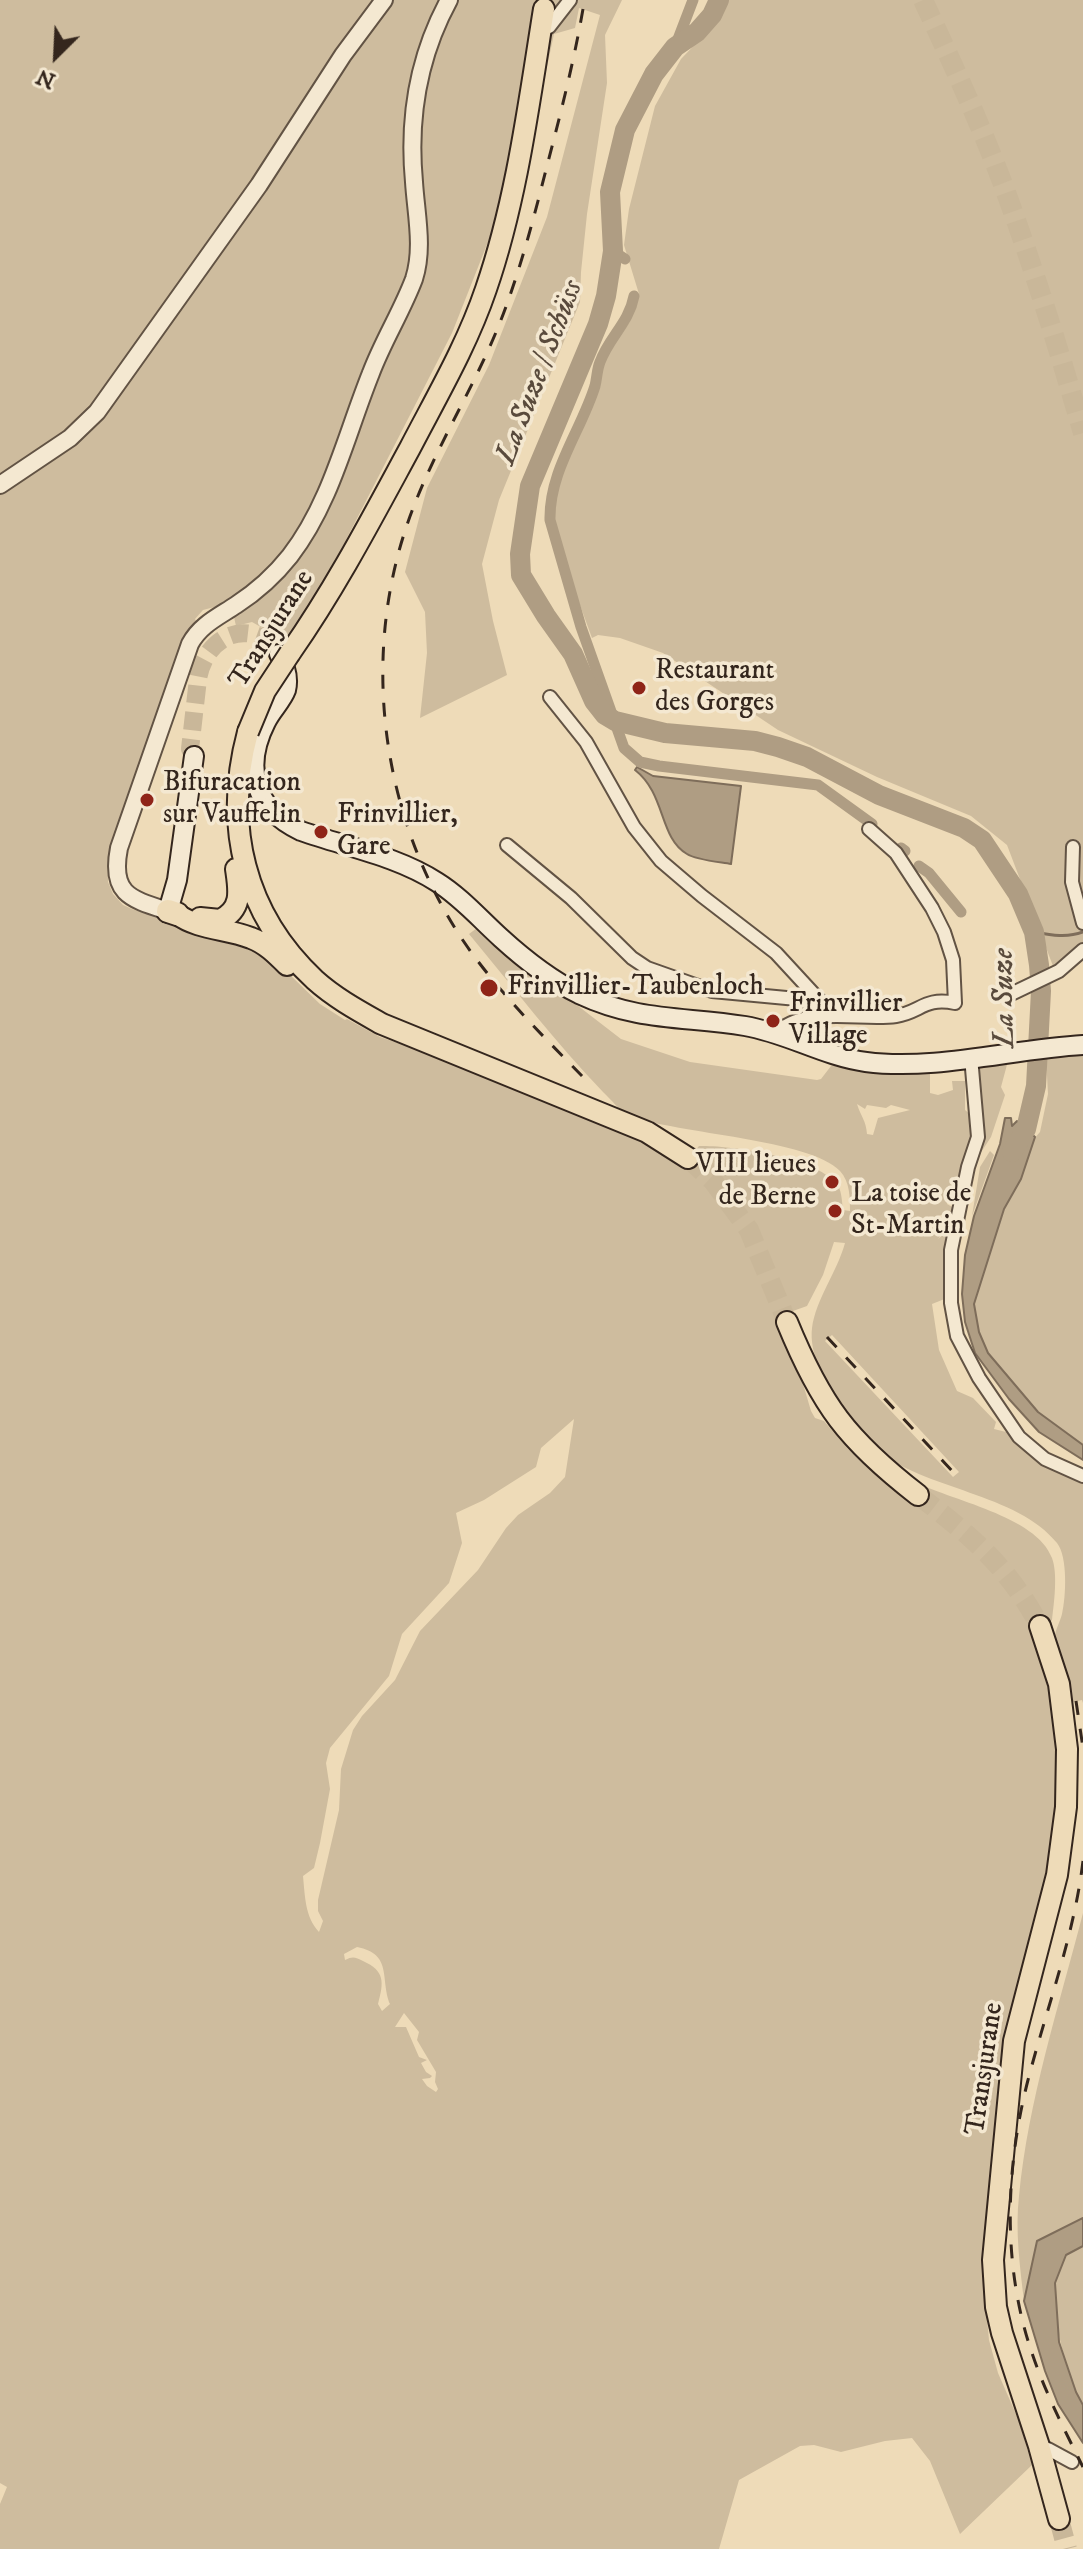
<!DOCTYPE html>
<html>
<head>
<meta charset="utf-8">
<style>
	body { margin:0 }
	#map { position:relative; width:1083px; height:2549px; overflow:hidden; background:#eedbb8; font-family:"IM FELL DW Pica",serif }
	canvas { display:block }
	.north { position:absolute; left:16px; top:16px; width:80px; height:80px; -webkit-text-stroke:6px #f4e8d1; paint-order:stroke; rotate:204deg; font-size:22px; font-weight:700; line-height:32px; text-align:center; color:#34261d }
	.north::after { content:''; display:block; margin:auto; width:28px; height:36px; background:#34261d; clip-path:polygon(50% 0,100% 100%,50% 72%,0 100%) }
</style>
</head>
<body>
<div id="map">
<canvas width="1083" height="2549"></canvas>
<div class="north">N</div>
</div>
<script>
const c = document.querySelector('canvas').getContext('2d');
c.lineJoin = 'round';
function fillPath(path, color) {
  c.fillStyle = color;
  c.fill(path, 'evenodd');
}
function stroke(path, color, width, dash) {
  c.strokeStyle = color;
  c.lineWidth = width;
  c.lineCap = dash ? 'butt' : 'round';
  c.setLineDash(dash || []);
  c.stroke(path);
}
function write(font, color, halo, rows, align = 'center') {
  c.font = font + ' "IM FELL DW Pica",serif';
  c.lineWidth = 7;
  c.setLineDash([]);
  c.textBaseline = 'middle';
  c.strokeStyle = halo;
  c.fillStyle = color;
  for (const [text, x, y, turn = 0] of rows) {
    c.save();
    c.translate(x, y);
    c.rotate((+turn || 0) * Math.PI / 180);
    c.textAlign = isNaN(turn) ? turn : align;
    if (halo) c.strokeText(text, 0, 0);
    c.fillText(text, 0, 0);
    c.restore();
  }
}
fillPath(new Path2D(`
	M0,0h622l-17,35 2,48 -20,131 -6,58 -1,30 -81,198 -17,64 11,57 14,54 -87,43 7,-65 -2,-41 -20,-40 22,-84 62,-123 58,-148 53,-202 -21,-7 -4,20 -21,6 -19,89 -83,210 -145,283 -18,27 -37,-21 -16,4 -2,-9 26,-22 -57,15 -8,9 2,4 -89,235v24l5,12 10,11 9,4 76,24 35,7 46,34 31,30 25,16 2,-1 33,18 66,22v2l21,7 169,66 46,33 17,-21c31,-1 122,12 139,40 4,6 4,17 5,24l7,1c0,-14 0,-29 -10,-40 -30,-32 -162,-37 -210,-55 -10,-4 -19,-17 -27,-24 -48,-50 -90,-105 -134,-158l8,-6 144,111 69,23 127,18 4,-1 10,-13 5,-1 50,9 44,-1v20l8,2 15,-5 -1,-9h13v29l11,9c-1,23 -11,46 -21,66l-10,4 4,6 -2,9 7,4v3l-29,9 17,14 -4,5 11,-9 -5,16 3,52 -15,6 7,46 18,41 16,7 23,24 -2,7 16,4 32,32 41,17v221l-1,-3 -12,3c-4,-16 -15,-52 -15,-66 0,-7 5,-15 7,-23 4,-17 6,-57 -5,-71 -40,-50 -132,-53 -182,-94 -15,-13 -26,-32 -37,-48 -14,-20 -29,-48 -26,-73 4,-29 25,-56 33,-85l-11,-1 -11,33 -16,31 -14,5 2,10 -16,6 22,50 10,34 4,7 9,3 24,28 64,56 10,-15 -9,-9c36,19 124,35 139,77 6,16 2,45 0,62l-6,5 -16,5 16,44 10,50 3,64 -7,64 -44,172 -26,241 7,75 9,33 21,48 13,44 -72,69 -30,-73 -18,-23 -27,3 -44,11 -27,-7 -14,1 -61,34 -20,69h-719v-45l7,-17 -7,-4zM857,1104l8,5 2,-4 19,3 5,-3 19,5 -32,8 -5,17 -6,-1c-1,-14 -6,-17 -10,-30zM832,1335l127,137 -6,5 -128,-136zM574,1419l-9,58 -15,16 -32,22 -12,13 -28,42 -58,61 -25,49 -33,36 -9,14 -12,39 -2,41 -21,90v11l5,10 -4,11c-14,-15 -14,-36 -16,-56l11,-8 6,-25 10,-54 -4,-26 4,-15 59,-72 13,-42 47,-51 13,-40 -6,-30 28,-13 52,-33 5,-19zM357,1947c36,7 23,32 33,57l-8,7 -4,-7c6,-22 7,-33 -15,-43 -8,-4 -10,-5 -18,-1l-1,-6zM404,2013l15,19 -2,8 19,32 -1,10 3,7 -2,3 -9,-6 -5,-7 8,-1 2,-2 -6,-4 -5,-9 6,-3 -8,-3 -13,-30h-11z
	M727,0h356v942l-30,24 -46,-121 -36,-29 -94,-39 -99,-47 -115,-77 -43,-15 -22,-3 -6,3 -38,-104 2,-47 7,-26 37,-100 29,-38 10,-29 -15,-49 5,-36 26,-103 26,-47 24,-25z
	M1083,1054v391l-45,-33 -50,-59 -9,-21 -5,-28 30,-95 17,-30 12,-39 7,-8 8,-38 -2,-37z
	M1008,1061l-7,26 4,8 -14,42 -13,20 6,-20 -6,-65 3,-7z
	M990,1151l4,4 -22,61 8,-49z
	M1083,1913v305l-46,23 -13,60c-4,-34 -9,-70 -5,-105 9,-95 40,-190 64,-283z
	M1083,2246v159c-17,-32 -31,-85 -28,-121 1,-9 7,-20 11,-29z`), '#cebc9e');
const water = new Path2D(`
	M637,767l16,9 88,10 -10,78c-11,-2 -35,-4 -44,-10 -28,-16 -21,-60 -52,-84z
	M1005,1118h6l1,8 5,-5 18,16 -14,42 -17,30 -30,95 5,28 9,21 50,59 45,33v15l-44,-28 -30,-33 -34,-46 -10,-31 -3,-28 3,-39 9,-39 26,-72z
	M1083,2218v28l-17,9 -11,28 4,59 17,50 7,13v38l-25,-39 -13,-33 -21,-70 13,-60z`);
fillPath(water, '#af9d83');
stroke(water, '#7e6d5a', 2);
stroke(new Path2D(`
	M1034,932c17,3 33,6 49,0`), '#7e6d5a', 3);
stroke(new Path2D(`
	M675,47l18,-47
	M613,251l12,8
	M634,296c-5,27 -25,41 -34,66 -3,7 -3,16 -5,24 -14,45 -46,85 -45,134l31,107 43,121 16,14 19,4 159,19 54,39
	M901,848l4,3
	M919,866l10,7 32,39`), '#af9d83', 11);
stroke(new Path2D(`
	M719,0l-7,15 -15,17 -22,15 -21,27 -29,56 -15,62 3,59 -7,45 -8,28 -68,162 -10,68 1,21 25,41 27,38 21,47 11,14 10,6 50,12 90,8 23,6 29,10 72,38 85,33 18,12 36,54 16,38 5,33 2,26 -5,95 -10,43 -14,23`), '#af9d83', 20);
stroke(new Path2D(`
	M194,756l-4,-7 8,-70c7,-43 52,-64 81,-26`), '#c9b799', 18, [18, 9]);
stroke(new Path2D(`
	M923,0c30,65 61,131 85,198 28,77 52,156 75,235
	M688,1158l25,23 36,49 38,92
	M918,1495c55,43 88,69 122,131
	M1059,2519l8,30`), '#c9b799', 20, [20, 10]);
const minor = new Path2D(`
	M549,27l21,-27
	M550,697l36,45 48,85 27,34 41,35 74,57 47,51
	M507,845l64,53 61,60 15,10 65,23 85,8 27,6
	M1073,847l-1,35 11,41
	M1009,995l50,-24 24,-21
	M776,1034c25,-29 86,-13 120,-18 25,-4 28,-19 59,-13l-2,-43 -9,-28 -12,-24 -36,-55 -27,-24
	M971,1057l7,80 -10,30 -17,83v53l6,33 22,42 40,59 26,22 38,17
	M1048,2449l24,13`);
const tertiary = new Path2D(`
	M0,485l70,-47 27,-26 162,-227 84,-130 41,-55
	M168,911c-38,-12 -58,-17 -49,-63l71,-204c10,-19 28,-27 46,-39 20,-13 39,-30 54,-49 41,-53 56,-121 81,-183 12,-32 31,-62 43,-94 10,-31 2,-65 0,-97 -6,-64 4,-125 35,-182`);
const secondary = new Path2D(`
	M279,654c6,11 10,24 7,36 -4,11 -15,21 -20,32 -23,45 -12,87 35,109 45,16 96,25 136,51 24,15 43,37 64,56 23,21 50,42 78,56 60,28 104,22 166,32 42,7 78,30 121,36 69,9 147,-13 217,-17
	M168,911l9,-31 17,-124`);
const primary = new Path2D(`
	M290,653c46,-66 82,-135 120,-205 27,-52 57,-103 76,-159 31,-90 43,-187 58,-280
	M248,732c-25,93 -4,182 67,248 20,18 44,31 67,44l265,108 41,26
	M177,914c22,16 49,14 74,24 14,5 25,16 36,27
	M200,918l20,2c23,-11 19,-30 16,-51
	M787,1322c34,83 60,118 131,173
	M1040,1626l19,58 8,65 -1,58 -9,68 -43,166 -21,219 3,47 6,26 37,113 20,73`);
const trunk = new Path2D(`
	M168,911l9,3`);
stroke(minor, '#625344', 16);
stroke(tertiary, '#625344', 20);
stroke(secondary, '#34261d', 22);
stroke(primary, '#34261d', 24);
stroke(trunk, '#34261d', 26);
stroke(minor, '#f4e8d1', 12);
stroke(tertiary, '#f4e8d1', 16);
stroke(secondary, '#f4e8d1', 18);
stroke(primary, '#eedbb8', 20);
stroke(trunk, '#eedbb8', 22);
stroke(new Path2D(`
	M583,9c-9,52 -22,103 -35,153 -14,55 -28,110 -49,163 -27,67 -67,128 -91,197 -48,138 -26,296 54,417 35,52 81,97 124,141
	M827,1337l128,137
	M1076,1701l7,47
	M1083,1861c-9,75 -36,146 -55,219 -23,90 -26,188 5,276 13,38 32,75 50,111`), '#34261d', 3, [14, 14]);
const primaryBridge = new Path2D(`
	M248,732l17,-41 25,-38`);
stroke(primaryBridge, '#34261d', 24, []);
stroke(primaryBridge, '#eedbb8', 20);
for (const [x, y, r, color] of [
	[639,688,8,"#8f2418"],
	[147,800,8,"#8f2418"],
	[321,832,8,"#8f2418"],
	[489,988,10,"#8f2418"],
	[773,1021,8,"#8f2418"],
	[832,1182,8,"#8f2418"],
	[835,1211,8,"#8f2418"]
]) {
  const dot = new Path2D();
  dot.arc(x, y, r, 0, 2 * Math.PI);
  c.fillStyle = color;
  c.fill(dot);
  stroke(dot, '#f4e8d1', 3);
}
write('28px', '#34261d', '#f4e8d1', [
	["Transjurane",273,630,-58],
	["Transjurane",986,2069,-82]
]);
write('28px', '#34261d', '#f4e8d1', [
	["Restaurant",655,672],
	["des Gorges",655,704],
	["Bifuracation",163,784],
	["sur Vauffelin",163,816],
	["Frinvillier,",337,816],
	["Gare",337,848],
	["Frinvillier-Taubenloch",507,988],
	["Frinvillier",789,1005],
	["Village",789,1037],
	["VIII lieues",816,1166,"right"],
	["de Berne",816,1198,"right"],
	["La toise de",851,1195],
	["St-Martin",851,1227]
], 'left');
write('italic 30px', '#594a3c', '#f4e8d1', [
	["La Suze / Schüss",541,373,-69],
	["La Suze",1006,998,-91]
]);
</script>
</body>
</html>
